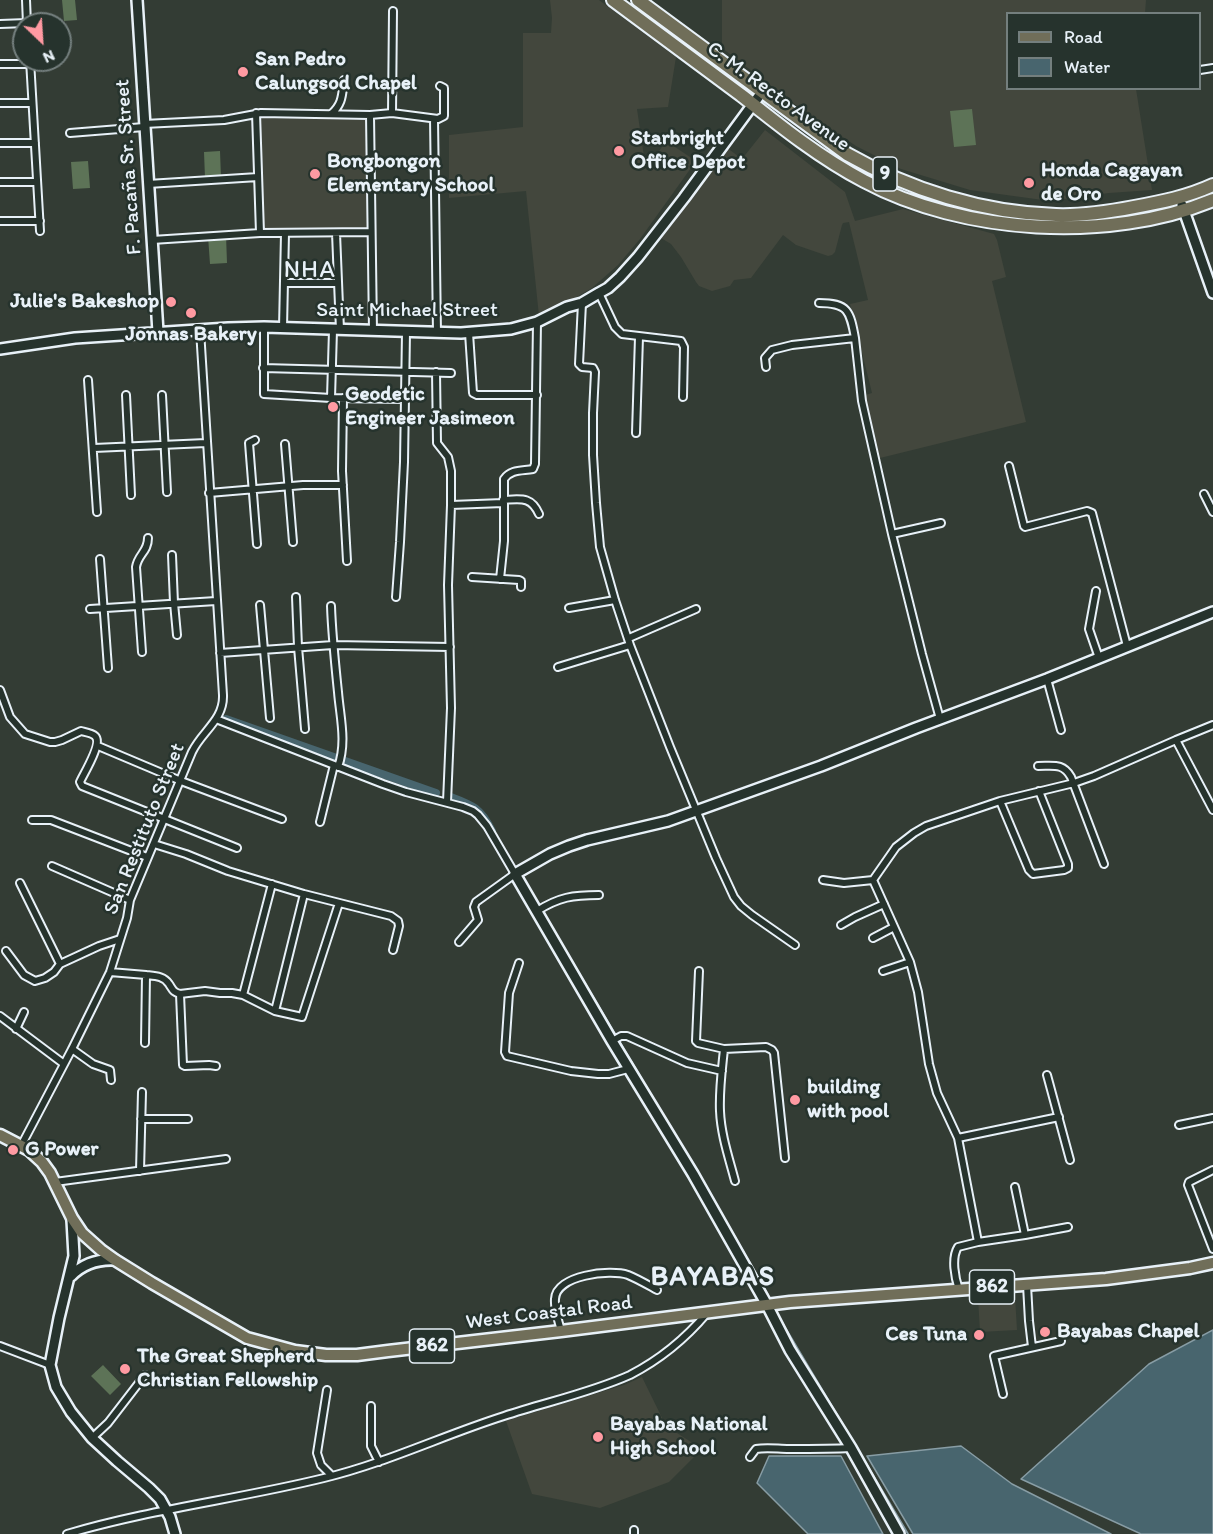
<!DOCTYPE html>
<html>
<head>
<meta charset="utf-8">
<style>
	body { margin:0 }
	#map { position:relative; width:1213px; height:1534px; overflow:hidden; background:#333c34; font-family:Itim,sans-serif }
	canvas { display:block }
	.legend { position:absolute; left:1006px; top:12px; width:195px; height:78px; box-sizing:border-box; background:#26332d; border:2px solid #747f7e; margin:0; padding:8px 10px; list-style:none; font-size:18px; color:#e8f1f8 }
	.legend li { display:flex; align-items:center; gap:12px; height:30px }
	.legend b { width:30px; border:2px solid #747f7e }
	.north { position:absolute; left:12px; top:12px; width:60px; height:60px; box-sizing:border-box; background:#26332d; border:2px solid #747f7e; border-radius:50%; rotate:155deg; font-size:16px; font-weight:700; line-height:24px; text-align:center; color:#e8f1f8 }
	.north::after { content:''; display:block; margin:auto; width:21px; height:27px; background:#ff9aa2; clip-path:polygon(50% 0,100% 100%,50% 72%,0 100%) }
</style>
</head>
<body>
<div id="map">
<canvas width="1213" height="1534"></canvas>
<ul class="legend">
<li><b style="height:8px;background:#706e59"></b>Road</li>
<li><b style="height:16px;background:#48656e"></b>Water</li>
</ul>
<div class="north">N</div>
</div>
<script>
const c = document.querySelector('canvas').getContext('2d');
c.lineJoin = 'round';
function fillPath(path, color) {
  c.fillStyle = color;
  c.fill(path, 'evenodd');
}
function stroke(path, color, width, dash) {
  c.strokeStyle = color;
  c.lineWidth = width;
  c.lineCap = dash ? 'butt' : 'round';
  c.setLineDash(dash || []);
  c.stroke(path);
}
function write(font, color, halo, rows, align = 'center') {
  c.font = font + ' Itim,sans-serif';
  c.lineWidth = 5;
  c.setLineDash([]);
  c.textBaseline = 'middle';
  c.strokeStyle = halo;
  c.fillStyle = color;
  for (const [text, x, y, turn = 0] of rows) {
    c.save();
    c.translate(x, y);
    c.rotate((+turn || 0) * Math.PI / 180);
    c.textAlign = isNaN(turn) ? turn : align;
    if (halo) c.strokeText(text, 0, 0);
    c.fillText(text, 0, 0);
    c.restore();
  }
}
fillPath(new Path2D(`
	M550,0h49l77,57 -8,50 -31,2 9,61 20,-29 30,20 -56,78 -22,26 -26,23 -22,13 -31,15 -13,-125 -77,7v-63l74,-8v-94h28l1,-15z
	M722,0h424l-1,13 -137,1v74l128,1 16,101 -43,3 -59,8 -80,-11 -69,-21 -45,-23 -60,-41 -74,-57z
	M259,118l107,2 5,108 -107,2z
	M765,130l80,62 10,29 48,-12 91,25 3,6 9,37 -14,4 34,141 -146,36 -15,-63 7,-2 -22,-89 18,-4 -19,-78 -6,1 -1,2 -7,27 -3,3 -4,1 -32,-11 -13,-10 -32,43 -17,2 -4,6 -18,5 -13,-5 -3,-4 -15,-25 -10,-13 -15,-9 66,-91 20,15z
	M1015,1296l2,34 -37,2 -2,-34z
	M642,1377l24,49 36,23 -33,33 -69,26 -68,-14 -26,-73 118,-36z`), '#43473d');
fillPath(new Path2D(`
	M62,0h13l2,20 -13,1z
	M972,109l4,36 -22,2 -4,-36z
	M220,151l1,27h-16l-1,-26z
	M88,161l2,27 -17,1 -2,-27z
	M226,235l1,28 -17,1 -2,-28z
	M103,1365l18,19 -11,11 -19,-19z`), '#5d7357');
const water = new Path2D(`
	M1213,1330v204h-72l-120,-55 128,-115z
	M961,1446l51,38 99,50h-198l-46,-78z
	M769,1456h72l42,78h-75l-51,-51z`);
fillPath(water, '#48656e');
stroke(water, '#889da5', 1.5);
stroke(new Path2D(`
	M522,877l202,341 44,77
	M777,1314l131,220`), '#889da5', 2);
stroke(new Path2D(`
	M226,719l210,74
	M448,796c24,9 32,11 44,35`), '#48656e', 8);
const street = new Path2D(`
	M26,0l1,24
	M0,24l27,-1
	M30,60l10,171
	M0,64h30
	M1200,70l13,-2
	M0,103h32
	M392,113l1,-102
	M331,114c12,-10 11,-20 13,-34
	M370,115l3,216
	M434,119l3,214
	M144,124l80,-4 37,-7 109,2 22,-2 46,6 6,-3v-28l-4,-2
	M70,133l74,-6
	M0,143h35
	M0,182h37
	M148,184l110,-7
	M0,221h40
	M260,233l111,-1
	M336,233l4,97
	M152,240l108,-7 -4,-120
	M284,283h53
	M599,293l16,34 7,7 59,7 3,6 -1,50
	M582,303l-3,61 3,3 11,1 2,4 -2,41v42l3,48 4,44 15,53 15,45 40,102 46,111 18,39 7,9 11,9 43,30
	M819,303c29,0 31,8 36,35
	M264,327v67l67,4 74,1
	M283,328l2,-95
	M469,333l4,60 4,2h60
	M766,367l-1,-9 7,-8 20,-5 63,-7 7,63 30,133 30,120 18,65
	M263,368l188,5
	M436,372l1,71 11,14 3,14v34l-3,80 3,123 -4,94
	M88,380l9,132
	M126,395l5,100
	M162,395l5,97
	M331,398l2,-68
	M343,398l-1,73 5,90
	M636,433l3,-96
	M255,440l-6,3 8,101
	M285,444l8,98
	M94,448l112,-5
	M1009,466l15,60 1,1 62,-16 5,2 35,133
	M209,493l94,-8h40
	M1204,494l9,18
	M503,500c18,-1 28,-4 36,14
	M451,505l52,-2
	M892,534l49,-11
	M172,555l2,48 3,32
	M100,559l8,109
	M472,577l47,3 2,1v6
	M500,579l4,-38v-62c7,-10 18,-8 29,-10l2,-5 2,-142
	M1096,591l-7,38 10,29
	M296,597l2,50 7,82
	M396,597l4,-55 4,-80 2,-130
	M260,605l10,113
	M331,606c1,29 4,57 7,86 2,25 9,50 0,75
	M569,608l46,-8
	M90,609l126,-8
	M629,638l67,-29
	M142,652l-6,-85c2,-13 12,-15 12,-29
	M220,653l113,-8 117,2
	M558,667l72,-22
	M1047,679l14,51
	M0,690l10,27 15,17 25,8h5l7,-2 19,-9c4,1 11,2 14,5 8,7 -11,37 -15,46l2,4 155,62
	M216,719l167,65 23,8 57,15 10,4 5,4 9,11 28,48 -39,28 -2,5 4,13 -19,22
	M1176,740l37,70
	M98,746l83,35 101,38
	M1038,766c16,0 25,-3 33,11l33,87
	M1000,801l29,69 4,4 31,-4 4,-2v-4l-29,-73
	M32,820h19l96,37
	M320,822l14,-57
	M154,844l32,10 42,17 76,23 87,22 7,5 1,5 -6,24
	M52,866l78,34
	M823,880l21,3 29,-3
	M20,883l40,81
	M537,911c22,-14 36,-16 62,-16
	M841,925l14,-8 29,-13
	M873,938l21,-11
	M6,951l18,24 11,6 10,-3 9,-6 6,-8 39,-18 21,-7
	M519,963l-10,30 -4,59 2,4 64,15 27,3h11l19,-5
	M699,971l-3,70 2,2 26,6
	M883,971l27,-9
	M110,972l36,3 -1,68
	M146,975c9,1 18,1 23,9 4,6 4,8 11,10l3,71 2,1 24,-1 7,1
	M180,994l25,-3 15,2h12l11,2 32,16 27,6 37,-114
	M243,995l29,-111
	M275,1011l29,-117
	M0,1016l64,48
	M16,1029l8,-17
	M612,1041l9,-5h6l60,27 35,8
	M72,1049l21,15 17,6 1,10
	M1047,1075l23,85
	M141,1119h47
	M1179,1125l34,-7
	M958,1138l101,-21
	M21,1146l51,-97 38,-77 17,-54 3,-18 62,-148c10,-21 32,-32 31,-57l-23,-365
	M1213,1170l-24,12 -1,3 25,64
	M140,1171l2,-79
	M735,1181c-6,-23 -14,-46 -15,-70 -1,-21 2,-42 4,-62l42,-2 6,3 2,3 11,105
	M55,1182l171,-23
	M1015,1187l10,48
	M978,1242l-20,-104 -21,-45 -8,-29 -11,-72 -8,-30 -37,-82 23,-33 18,-14 12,-7 74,-25 74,-18 20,-7 82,-36 37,-15
	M1027,1285l2,36 3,26
	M959,1290c-4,-12 -8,-32 -1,-43l20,-5 47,-7 43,-8
	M561,1331c-2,-9 -7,-21 -6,-32 1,-24 55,-30 73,-24 10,4 20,10 29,15
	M0,1346l50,19
	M327,1390l-10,63 4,12 11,11
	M1003,1394l-9,-38 67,-15
	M371,1406v40l8,16
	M92,1438l16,-15 37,-48
	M750,1457l6,-8c11,-2 22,0 33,0 21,0 42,0 62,-1
	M67,1534c84,-25 172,-35 257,-56 62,-15 120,-43 180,-62 42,-14 86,-23 126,-41 29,-15 56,-37 77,-62
	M634,1534v-4`);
const secondary = new Path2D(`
	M137,0l21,332
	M1182,205l31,88
	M0,349l75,-11 153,-10 36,-1 197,6 50,-4 26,-7 30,-15 15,-4 17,-10 9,-5 12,-11 18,-20 46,-59 78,-106
	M72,1220l2,36 -15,62 -9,47 6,22 15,25 21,26 25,23 32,27 11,11 10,18 5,17
	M71,1276c12,-12 27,-17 44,-16
	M899,1534l-48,-86 -61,-98 -23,-45 -74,-131 -81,-133 -97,-167 35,-20 19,-8 18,-6 81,-19 153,-55 95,-38 131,-49 166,-67`);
const primary = new Path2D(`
	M0,1135l29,15 13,12 8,11 22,45 10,15 19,17 14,10 37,23 95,55 48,13 31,4h31l31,-4 173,-20 229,-29 316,-23 84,-11 23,-5`);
const highway = new Path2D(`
	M613,0c43,32 85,63 128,95 39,31 79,63 123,86 99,53 245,62 349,19
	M638,0l209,154c63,36 136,59 209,61 26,1 52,-3 78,-8 27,-5 53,-10 79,-22`);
stroke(street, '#e8f1f8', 10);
stroke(secondary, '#e8f1f8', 14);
stroke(primary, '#e8f1f8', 15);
stroke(highway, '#e8f1f8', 16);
stroke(street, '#26332d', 6);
stroke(secondary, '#26332d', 9);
stroke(primary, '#706e59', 10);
stroke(highway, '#706e59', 12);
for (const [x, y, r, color] of [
	[243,72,6,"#ff9aa2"],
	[619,151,6,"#ff9aa2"],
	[315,174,6,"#ff9aa2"],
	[1029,183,6,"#ff9aa2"],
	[171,302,6,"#ff9aa2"],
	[191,313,6,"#ff9aa2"],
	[333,407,6,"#ff9aa2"],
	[795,1100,6,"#ff9aa2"],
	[13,1150,6,"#ff9aa2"],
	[1045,1332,6,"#ff9aa2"],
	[979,1335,6,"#ff9aa2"],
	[125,1369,6,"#ff9aa2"],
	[598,1437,6,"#ff9aa2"]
]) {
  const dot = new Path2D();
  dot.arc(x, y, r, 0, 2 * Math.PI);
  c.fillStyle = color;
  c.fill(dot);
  stroke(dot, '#26332d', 2);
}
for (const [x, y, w] of [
	[885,174,24],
	[992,1287,45],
	[432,1346,45]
]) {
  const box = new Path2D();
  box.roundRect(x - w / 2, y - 17, w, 34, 4.5);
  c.fillStyle = '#26332d';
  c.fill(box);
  stroke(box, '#e8f1f8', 1.5);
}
write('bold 20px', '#e8f1f8', null, [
	["9",885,174],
	["862",992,1287],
	["862",432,1346]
]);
write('bold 21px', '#e8f1f8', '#26332d', [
	["San Pedro",255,60],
	["Calungsod Chapel",255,84],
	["Starbright",631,139],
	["Office Depot",631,163],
	["Bongbongon",327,162],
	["Elementary School",327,186],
	["Honda Cagayan",1041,171],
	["de Oro",1041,195],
	["Julie's Bakeshop",159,302,"right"],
	["Jonnas Bakery",191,335,"center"],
	["Geodetic",345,395],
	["Engineer Jasimeon",345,419],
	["building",807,1088],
	["with pool",807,1112],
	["G Power",25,1150],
	["Bayabas Chapel",1057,1332],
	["Ces Tuna",967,1335,"right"],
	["The Great Shepherd",137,1357],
	["Christian Fellowship",137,1381],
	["Bayabas National",610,1425],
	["High School",610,1449]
], 'left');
write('21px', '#e8f1f8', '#26332d', [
	["C. M. Recto Avenue",778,97,36],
	["F. Pacaña Sr. Street",129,167,-94],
	["Saint Michael Street",407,311],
	["San Restituto Street",145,829,-68],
	["West Coastal Road",549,1313,-7]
]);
c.letterSpacing = '1.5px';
write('24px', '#e8f1f8', '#26332d', [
	["NHA",310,271]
]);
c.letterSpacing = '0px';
c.letterSpacing = '1.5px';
write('bold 27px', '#e8f1f8', '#26332d', [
	["BAYABAS",713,1278]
]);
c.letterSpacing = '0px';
</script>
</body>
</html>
